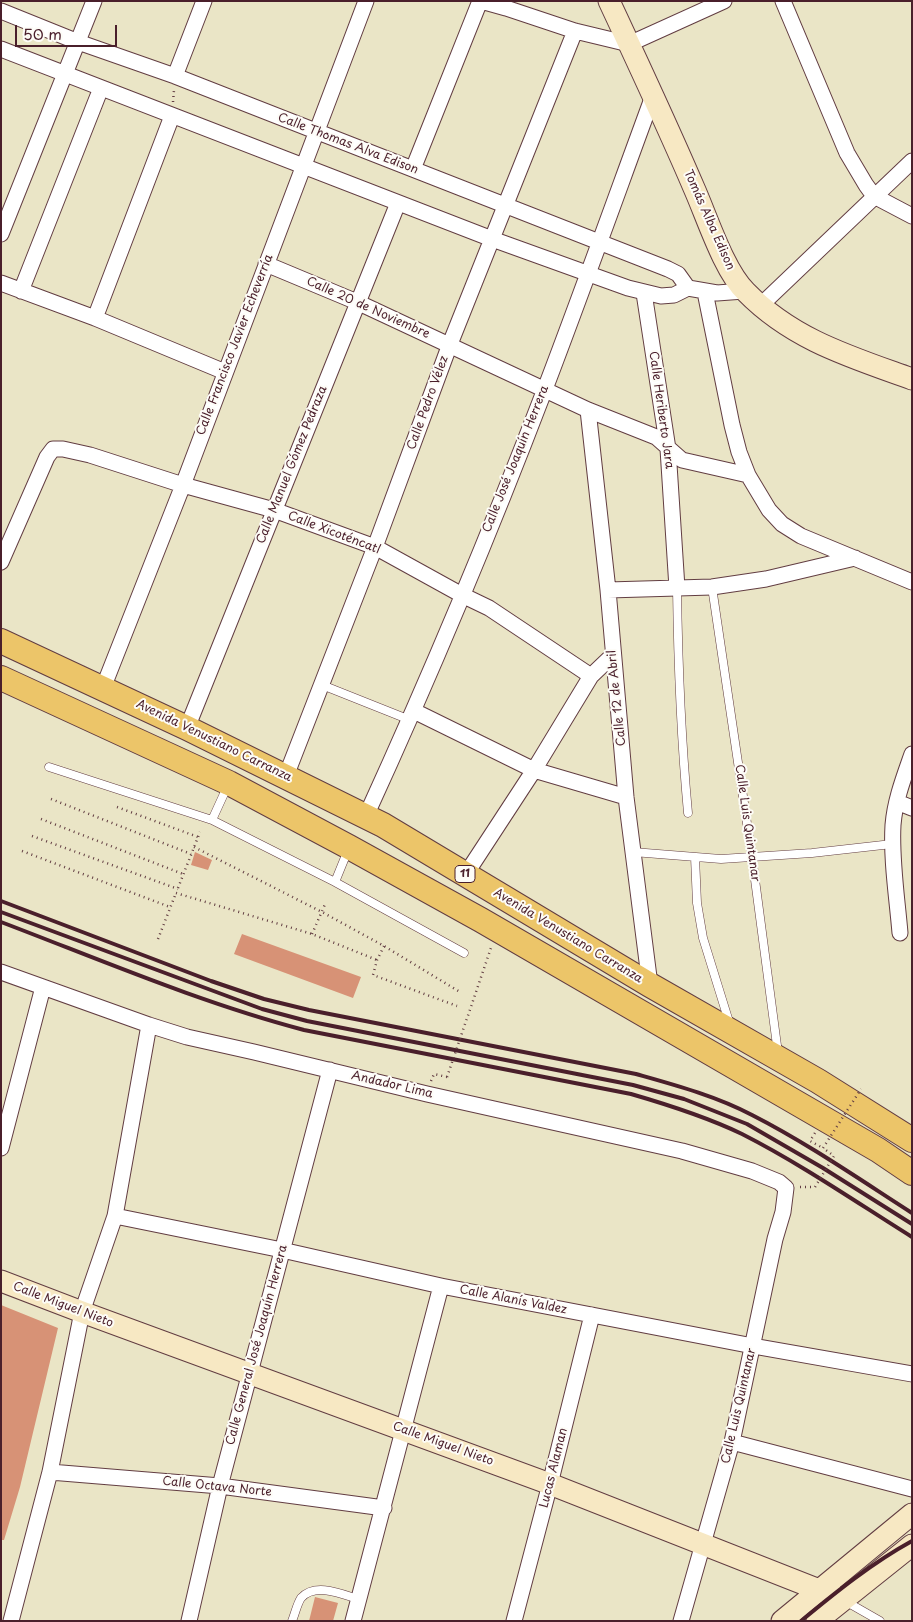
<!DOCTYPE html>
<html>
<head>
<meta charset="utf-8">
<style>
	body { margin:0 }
	#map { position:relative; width:913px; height:1622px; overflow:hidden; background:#eae5c6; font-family:"Playpen Sans",sans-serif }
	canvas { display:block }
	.frame { position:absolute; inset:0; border:2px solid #4a1f2b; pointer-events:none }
	.scale { position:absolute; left:15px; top:25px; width:102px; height:22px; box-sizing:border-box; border:2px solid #4a1f2b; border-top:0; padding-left:6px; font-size:15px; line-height:18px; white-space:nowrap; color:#4a1f2b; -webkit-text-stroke:4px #fdfcf7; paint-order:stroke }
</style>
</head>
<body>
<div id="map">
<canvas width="913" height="1622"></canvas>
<div class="frame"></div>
<div class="scale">50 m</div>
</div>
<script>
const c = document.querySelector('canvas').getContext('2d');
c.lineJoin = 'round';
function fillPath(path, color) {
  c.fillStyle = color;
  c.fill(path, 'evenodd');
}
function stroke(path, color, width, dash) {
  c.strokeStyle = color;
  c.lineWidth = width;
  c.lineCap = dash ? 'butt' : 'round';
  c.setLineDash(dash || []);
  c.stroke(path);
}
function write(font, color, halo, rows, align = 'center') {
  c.font = font + ' "Playpen Sans",sans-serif';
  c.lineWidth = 4;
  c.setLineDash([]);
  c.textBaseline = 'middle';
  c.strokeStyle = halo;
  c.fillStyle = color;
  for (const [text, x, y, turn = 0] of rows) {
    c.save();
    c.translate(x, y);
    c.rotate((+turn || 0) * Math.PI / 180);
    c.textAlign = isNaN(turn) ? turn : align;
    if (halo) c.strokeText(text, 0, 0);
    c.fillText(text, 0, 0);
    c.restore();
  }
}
fillPath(new Path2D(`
	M195,852l17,8 -4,10 -17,-5z
	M242,934l119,43 -8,21 -119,-44z
	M1,1305l57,23 -38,159 -16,53h-3z
	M315,1597l23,6 -5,18h-24z`), '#d79276');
const lane = new Path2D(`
	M712,587l40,270 26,196
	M677,588c1,75 4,150 11,225
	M322,685l88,35
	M49,767l163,53
	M228,785l-16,35 123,62 13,-32
	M633,852l88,7 91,-6 80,-9
	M695,857l2,46 6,35 27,87
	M335,882l129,71
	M845,1601l35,20
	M292,1621c3,-7 5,-17 9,-23 14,-16 41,-4 57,1`);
const street = new Path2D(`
	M481,1l25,7 69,23 54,13 95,-43
	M783,1l64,152 19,32 8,11 38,20
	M1,11l77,31 97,34 493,193 10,5 10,14
	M1,49l491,190 136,49 33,8 13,-1 14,-7 29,5 27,-2
	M175,76l29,-75
	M413,169l67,-168
	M1,234l93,-233
	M266,264l91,38 231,108 68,27 26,23 66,15
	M1,283l94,35 130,54
	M21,291l80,-203
	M705,292l27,133 7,27 9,23 21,35 13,14 19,12 111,46
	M644,293l24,156 9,139
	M760,306l152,-145
	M95,318l77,-202
	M588,410l20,180 18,207 24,188
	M1,562l46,-105 6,-8h10l27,6 93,30 91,25 101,37 87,48 27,13 102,68
	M608,590l104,-3 54,-8 89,-21
	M103,688l80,-203 183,-484
	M414,711l120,59 92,27
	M187,728l211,-525
	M286,776l89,-229 75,-203 125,-313
	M897,802l15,6
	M366,816c64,-140 124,-283 179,-427 37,-97 72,-195 108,-293
	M466,874l68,-104 57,-94 22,-21
	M900,933c-3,-36 -9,-73 -7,-108 2,-25 11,-48 19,-71
	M1,972l148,53 38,12 67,15 173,42 255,57 70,20 27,11 7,6 -3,24 -8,27 -43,203 -51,179
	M1,1148l42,-161
	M115,1216l167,34 159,36 312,60 159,28
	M732,1442l180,47
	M50,1472l170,14 164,22
	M11,1621l39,-149 32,-160 33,-96 34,-191
	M189,1621l31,-135 110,-416
	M353,1621l88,-335
	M514,1621l36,-137 42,-169`);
const secondary = new Path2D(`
	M609,1c29,62 58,124 85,187 13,29 30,83 52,104 47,48 105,65 166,87
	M1,1281l81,31 468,172 292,115
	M782,1621l130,-107
	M817,1621l95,-76`);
const primary = new Path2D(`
	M1,641l186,87 196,97 267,160 168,96 94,59
	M1,678l228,105 120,64 132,73 397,230 34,23`);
stroke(lane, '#623d42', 9);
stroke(street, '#623d42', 17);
stroke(secondary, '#623d42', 23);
stroke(primary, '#623d42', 26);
stroke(new Path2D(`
	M173,102l1,-12
	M51,799l140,55
	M117,807l81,30
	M41,819l142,55
	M32,836l146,53
	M194,847l128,65 62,34 76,46
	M22,851l148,56
	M178,888l22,-56
	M176,893l136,41 65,26
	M312,934l14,-32
	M158,939l18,-46
	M384,946l-7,14 -4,15 84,31
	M431,1081l3,-7 13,3
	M815,1133l-5,8 13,7
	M800,1187h15`), '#623d42', 2.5, [1, 4]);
stroke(lane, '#fff', 8);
stroke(street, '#fff', 15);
stroke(secondary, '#f7e8c3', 21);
stroke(primary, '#ecc569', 24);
stroke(new Path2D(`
	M1,901l210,80 53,18 45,11 327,64c39,11 80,22 116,41 55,28 107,64 160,98
	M1,912l261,97 45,12 326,64 51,14 63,25 76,44 89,56
	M1,922c100,38 200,81 303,108l327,64c38,11 76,23 111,40 59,30 114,68 170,103
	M801,1621c35,-29 71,-58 111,-80`), '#4a1f2b', 4);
stroke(new Path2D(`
	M447,1077l45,-132
	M815,1187l19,-31 -11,-8 38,-59`), '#623d42', 2.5, [1, 4]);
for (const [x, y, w] of [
	[465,874,20]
]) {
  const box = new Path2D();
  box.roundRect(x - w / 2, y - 8.5, w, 17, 4);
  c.fillStyle = '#fdfcf7';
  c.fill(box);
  stroke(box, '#4a1f2b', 1);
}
write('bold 11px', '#4a1f2b', null, [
	["11",465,874]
]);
write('12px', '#4a1f2b', '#fdfcf7', [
	["Calle Thomas Alva Edison",348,144,21],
	["Tomás Alba Edison",709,220,66],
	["Calle 20 de Noviembre",368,308,24],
	["Calle Francisco Javier Echeverría",235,345,-69],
	["Calle Pedro Vélez",428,403,-70],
	["Calle Heriberto Jara",661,410,82],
	["Calle José Joaquín Herrera",516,459,-68],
	["Calle Manuel Gómez Pedraza",292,465,-68],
	["Calle Xicoténcatl",334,533,21],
	["Calle 12 de Abril",617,698,-96],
	["Avenida Venustiano Carranza",214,741,26],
	["Calle Luis Quintanar",747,823,82],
	["Avenida Venustiano Carranza",568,936,31],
	["Andador Lima",392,1085,13],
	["Calle Alanís Valdez",513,1300,11],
	["Calle Miguel Nieto",63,1305,21],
	["Calle General José Joaquín Herrera",257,1345,-75],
	["Calle Luis Quintanar",739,1406,-77],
	["Calle Miguel Nieto",443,1444,20],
	["Lucas Alaman",554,1468,-76],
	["Calle Octava Norte",217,1487,6]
]);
</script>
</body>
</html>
